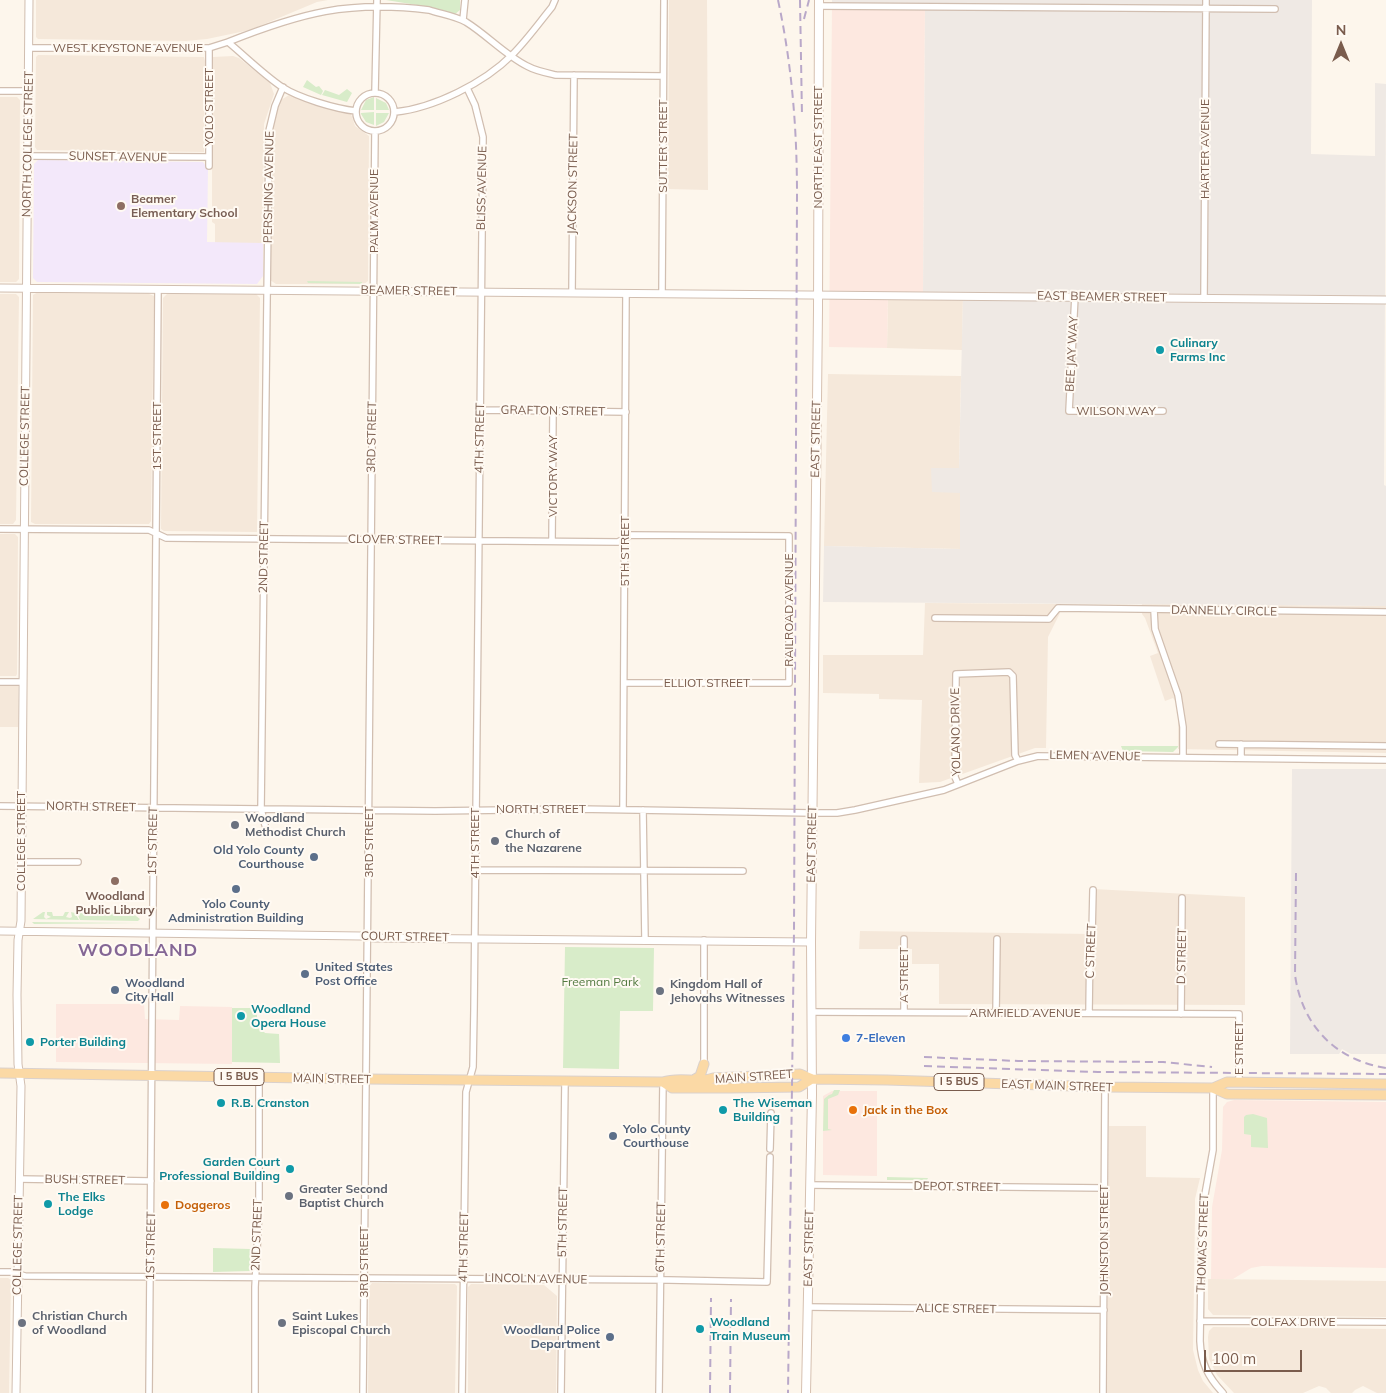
<!DOCTYPE html>
<html>
<head>
<meta charset="utf-8">
<style>
	body { margin:0 }
	#map { position:relative; width:1386px; height:1393px; overflow:hidden; background:#fdf6ec; font-family:Mulish,sans-serif }
	canvas { display:block }
	.north { position:absolute; left:1316px; top:20px; width:50px; height:50px; -webkit-text-stroke:4px #fffaf3; paint-order:stroke; rotate:0deg; font-size:14px; font-weight:700; line-height:20px; text-align:center; color:#7a5c4d }
	.north::after { content:''; display:block; margin:auto; width:18px; height:22px; background:#7a5c4d; clip-path:polygon(50% 0,100% 100%,50% 72%,0 100%) }
	.scale { position:absolute; left:1204px; top:1350px; width:98px; height:22px; box-sizing:border-box; border:2px solid #7a5c4d; border-top:0; padding-left:6px; font-size:15px; line-height:18px; white-space:nowrap; color:#7a5c4d; -webkit-text-stroke:4px #fffaf3; paint-order:stroke }
</style>
</head>
<body>
<div id="map">
<canvas width="1386" height="1393"></canvas>
<div class="north">N</div>
<div class="scale">100 m</div>
</div>
<script>
const c = document.querySelector('canvas').getContext('2d');
c.lineJoin = 'round';
function fillPath(path, color) {
  c.fillStyle = color;
  c.fill(path, 'evenodd');
}
function stroke(path, color, width, dash) {
  c.strokeStyle = color;
  c.lineWidth = width;
  c.lineCap = dash ? 'butt' : 'round';
  c.setLineDash(dash || []);
  c.stroke(path);
}
function write(font, color, halo, rows, align = 'center') {
  c.font = font + ' Mulish,sans-serif';
  c.lineWidth = 4;
  c.setLineDash([]);
  c.textBaseline = 'middle';
  c.strokeStyle = halo;
  c.fillStyle = color;
  for (const [text, x, y, turn = 0] of rows) {
    c.save();
    c.translate(x, y);
    c.rotate((+turn || 0) * Math.PI / 180);
    c.textAlign = isNaN(turn) ? turn : align;
    if (halo) c.strokeText(text, 0, 0);
    c.fillText(text, 0, 0);
    c.restore();
  }
}
fillPath(new Path2D(`
	M36,0h292l-11,2 -67,28 -43,9 -21,2 -148,-2 -2,-2z
	M669,0h38l1,190 -40,-1z
	M38,55l166,2 1,4 -1,91 -167,-2 -2,-3 1,-90z
	M233,56l6,2 31,25 4,11 -10,30 -1,119h-48v-19l-3,-2v-163l1,-2z
	M289,95l32,12 30,7 4,12 14,10 -1,145 -4,3h-88l-6,-4 3,-157 8,-23z
	M0,97h17l3,3 -1,179 -3,3h-16z
	M38,292l109,1 7,3 -3,225 -2,3h-114l-4,-2 2,-227z
	M0,294h16l3,3 -3,223 -3,4h-13z
	M167,294h89l4,4 -3,234 -93,-1 -3,-2 2,-231z
	M888,295h75l-1,55 -75,-2z
	M828,374l133,2 -2,92h-27l28,25v56l-136,-3z
	M0,534h15l3,3 -1,137 -1,2h-16z
	M925,603l135,1v9l-12,24 -2,111h-11l-95,34 -21,1 3,-83 -43,-1v-5l-56,-1v-38h100z
	M1142,604l244,2v147l-208,-4v-31l-2,-16 -3,-4 -8,3 -15,-45 8,-3 -13,-35 -3,-4z
	M0,686h18v41h-18z
	M1093,889l152,8v108l-306,-1v-40h-27v-15h-53l1,-18 232,3z
	M1109,1126h37v51l54,1 -5,21v16l-2,135 5,20 5,11 10,12h-106z
	M0,1278h8l3,2 -2,113h-9z
	M1208,1279l178,2v36l-173,-2 -5,-6z
	M372,1283l83,1 2,2 -2,107h-87l1,-106z
	M471,1284l73,1 13,11 -1,97h-88v-106z
	M1213,1327l173,2v64h-9l-14,-7 -8,4 -3,3h-21l-5,-5 -7,-2 -16,7h-69l-17,-18 -8,-16 -1,-22 1,-6z`), '#f5e8da');
fillPath(new Path2D(`
	M832,6l93,1 -2,288h-35l-1,53 -58,-1z
	M56,1004h88l1,15 34,1 1,-14 52,1v57l-176,-2z
	M832,1091h45v85l-54,-1v-79z
	M1234,1100l152,2v166l-124,-2 -11,2 -18,11h-22l1,-72 10,-57 1,-43 4,-5z`), '#fde8e0');
fillPath(new Path2D(`
	M832,0h480l-1,154 64,2v-73l11,1 -2,401 2,1v120l-563,-4 1,-56 136,3v-56l-28,-1 -1,-24h28l4,-173h-40l2,-288 -93,-1z
	M1292,769h94v285h-35l-9,-5 -3,5h-49z`), '#efe9e4');
fillPath(new Path2D(`
	M38,160l165,2 5,7 -1,73 56,1v33l-6,8 -220,-2 -4,-4 1,-114z`), '#f3e8fa');
fillPath(new Path2D(`
	M386,0h74v10l-6,5 -31,-9z
	M307,80l9,7 3,-1 4,5 -2,4 -18,-8z
	M347,89l5,4 -5,9 -25,-7 3,-5 14,5z
	M374,97v13h-13l5,-10z
	M376,98l10,5 3,7h-13z
	M374,112v13l-8,-3 -5,-8v-1z
	M376,113h13l-5,9 -8,4z
	M307,281l55,1v2l-54,-1z
	M1121,746h57v1l-5,5 -50,-1z
	M43,912h2l-1,5 2,2 5,-2 -4,-2v-3h5l1,4h10l2,-4h4l-3,5 4,1 2,-1 -1,-5 4,1 4,7 -46,-1z
	M77,913h7l3,3h10l2,-3h33l8,6 -2,2 -58,-1z
	M32,922l110,1h1l-109,1z
	M565,947l89,1 -1,63h-33l-1,58 -56,-1z
	M232,1008h22l3,2v14l8,9 14,1 1,29 -48,-1z
	M834,1090h6l-2,5 -10,4v30l4,1 -9,1 1,-32 5,-4 3,-1z
	M1253,1114l14,4 1,30 -17,-1v-12l-7,-1v-17l2,-2z
	M887,1177l40,1h1l-1,2h-40z
	M213,1248l37,1v22l-37,1z`), '#d8ecc9');
const minor = new Path2D(`
	M819,6l456,3
	M463,20l2,-20
	M228,42c73,-29 120,-42 201,-32 12,4 26,6 37,12 21,13 39,33 61,44 9,5 20,7 29,9l107,1
	M29,48h180l19,-6c18,15 35,32 54,45 17,11 54,22 74,24
	M0,91h28
	M375,92l2,-92
	M356 112a19 19 0 1 1 38 0a19 19 0 1 1-38 0Z
	M395,112c39,-4 89,-29 117,-57 15,-15 27,-32 40,-48l3,-7
	M28,156l181,1
	M209,166v-118
	M572,292l2,-217
	M662,293l2,-293
	M1075,296l-6,115h94
	M1204,299l2,-299
	M480,410l146,2
	M0,529l149,1 17,8 452,4 13,-7 158,1v147h-165
	M552,541l1,-130
	M1154,610l1,19 23,66 5,32v30
	M935,618l114,1 9,-11 328,4
	M0,682h23
	M1219,744l167,2
	M1241,758v-14
	M958,784l-3,-7 1,-103 53,-2 4,4 2,79 3,6
	M0,806l435,5 143,-2 234,4h25l18,-3 89,-20 74,-29 20,-5 348,4
	M623,809l3,-516
	M643,810l2,130
	M265,825l-4,-16 8,-678 6,-25 8,-19
	M21,862h57
	M476,870l267,1
	M811,1012l428,2v69
	M904,1012v-73
	M996,1013l1,-74
	M1089,1013l1,-76 2,-3 1,-44
	M1181,1014l1,-116
	M704,1064v-124
	M1213,1088v62l-11,61 -2,130c1,22 8,36 23,52
	M770,1149l1,-36
	M19,1179l132,2
	M810,1185l295,3
	M0,1272h11l14,4 644,4 98,2 3,-125
	M807,1307l297,3
	M1200,1321l186,1
	M149,1393l9,-1104
	M255,1393v-106l4,-76v-133
	M363,1393l12,-1262
	M462,1393l4,-301 7,-25 1,-57 9,-873 -8,-32 -8,-17
	M561,1393l4,-312
	M659,1393l4,-311
	M1103,1393l2,-306`);
const tertiary = new Path2D(`
	M0,288l1386,12
	M0,931l361,5 13,2 437,4
	M16,1393l5,-307 -3,-22 -1,-69 1,-55 3,-19 8,-921`);
const secondary = new Path2D(`
	M806,1393l6,-298 -1,-153 7,-632 1,-310`);
const primary = new Path2D(`
	M0,1073l366,6 297,3c17,-6 36,2 50,-4l87,-4 12,5 75,1 218,7 108,1 14,-6 159,2
	M695,1079l5,-3 4,-12
	M663,1082l9,6h58l69,-1 13,-8
	M1213,1088l14,6 159,1`);
stroke(minor, '#d1beb0', 8);
stroke(tertiary, '#d1beb0', 9);
stroke(secondary, '#d6c0b0', 10);
stroke(primary, '#dad1cd', 11);
stroke(minor, '#fff', 5.5);
stroke(tertiary, '#fff', 7);
stroke(secondary, '#fff', 8);
stroke(primary, '#fbd9a5', 9);
stroke(new Path2D(`
	M778,0c14,65 19,129 19,195l-3,736 -6,462
	M800,0l2,116
	M804,19l5,-19
	M1296,873l-1,102c7,50 40,85 91,93
	M924,1057l94,4 145,1 49,5
	M924,1066l174,6 288,2
	M710,1393l1,-95
	M730,1393l1,-94`), '#b9a8c9', 2, [8, 5]);
for (const [x, y, r, color] of [
	[121,206,5,"#8d6e63"],
	[1160,350,5,"#0f9aa8"],
	[235,825,5,"#6b7280"],
	[495,841,5,"#6b7280"],
	[314,857,5,"#5c6f8a"],
	[115,881,5,"#8d6e63"],
	[236,889,5,"#5c6f8a"],
	[305,974,5,"#5c6f8a"],
	[115,990,5,"#5c6f8a"],
	[660,991,5,"#6b7280"],
	[241,1016,5,"#0f9aa8"],
	[846,1038,5,"#3f7fe0"],
	[30,1042,5,"#0f9aa8"],
	[221,1103,5,"#0f9aa8"],
	[723,1110,5,"#0f9aa8"],
	[853,1110,5,"#e8710a"],
	[613,1136,5,"#5c6f8a"],
	[290,1169,5,"#0f9aa8"],
	[289,1196,5,"#6b7280"],
	[48,1204,5,"#0f9aa8"],
	[165,1205,5,"#e8710a"],
	[22,1323,5,"#6b7280"],
	[282,1323,5,"#6b7280"],
	[700,1329,5,"#0f9aa8"],
	[610,1337,5,"#5c6f8a"]
]) {
  const dot = new Path2D();
  dot.arc(x, y, r, 0, 2 * Math.PI);
  c.fillStyle = color;
  c.fill(dot);
  stroke(dot, '#fffaf3', 2);
}
for (const [x, y, w] of [
	[239,1077,50],
	[959,1082,50]
]) {
  const box = new Path2D();
  box.roundRect(x - w / 2, y - 8.5, w, 17, 4);
  c.fillStyle = '#fffaf3';
  c.fill(box);
  stroke(box, '#7a5c4d', 1);
}
write('bold 11px', '#7a5c4d', null, [
	["I 5 BUS",239,1077],
	["I 5 BUS",959,1082]
]);
write('12px', '#7a5c4d', '#fffaf3', [
	["WEST KEYSTONE AVENUE",128,48],
	["YOLO STREET",209,107,-90],
	["NORTH COLLEGE STREET",28,144,-89],
	["SUTTER STREET",663,146,-90],
	["NORTH EAST STREET",818,147,-90],
	["HARTER AVENUE",1205,149,-90],
	["SUNSET AVENUE",118,157,1],
	["JACKSON STREET",573,184,-89],
	["PERSHING AVENUE",269,187,-89],
	["BLISS AVENUE",482,188,-89],
	["PALM AVENUE",374,211,-90],
	["BEAMER STREET",409,291,1],
	["EAST BEAMER STREET",1102,297,1],
	["BEE JAY WAY",1072,354,-87],
	["GRAFTON STREET",553,411,1],
	["WILSON WAY",1116,411],
	["COLLEGE STREET",25,436,-89],
	["1ST STREET",157,436,-90],
	["3RD STREET",372,437,-89],
	["4TH STREET",480,438,-89],
	["EAST STREET",816,439,-89],
	["VICTORY WAY",553,476,-90],
	["CLOVER STREET",395,540,1],
	["5TH STREET",625,551,-90],
	["2ND STREET",264,557,-89],
	["RAILROAD AVENUE",789,610,-90],
	["DANNELLY CIRCLE",1224,611,1],
	["ELLIOT STREET",707,683],
	["YOLANO DRIVE",956,732,-91],
	["LEMEN AVENUE",1095,756,1],
	["NORTH STREET",91,807,1],
	["NORTH STREET",541,809],
	["COLLEGE STREET",21,841,-90],
	["1ST STREET",153,841,-89],
	["3RD STREET",369,842,-90],
	["4TH STREET",475,843,-90],
	["EAST STREET",812,844,-89],
	["COURT STREET",405,937,1],
	["C STREET",1091,951,-88],
	["D STREET",1182,956,-89],
	["A STREET",904,975,-90],
	["ARMFIELD AVENUE",1025,1013],
	["E STREET",1239,1048,-90],
	["MAIN STREET",754,1077,-4],
	["MAIN STREET",332,1079,1],
	["EAST MAIN STREET",1057,1086,2],
	["BUSH STREET",85,1180,1],
	["DEPOT STREET",957,1187,1],
	["5TH STREET",563,1222,-89],
	["2ND STREET",257,1235,-88],
	["6TH STREET",661,1237,-89],
	["JOHNSTON STREET",1104,1240,-90],
	["THOMAS STREET",1203,1243,-88],
	["COLLEGE STREET",18,1245,-89],
	["1ST STREET",151,1246,-89],
	["4TH STREET",464,1247,-89],
	["EAST STREET",809,1248,-89],
	["3RD STREET",364,1262,-90],
	["LINCOLN AVENUE",536,1279,1],
	["ALICE STREET",956,1309,1],
	["COLFAX DRIVE",1293,1322]
]);
write('bold 12px', '#785e54', '#fffaf3', [
	["Beamer",131,199],
	["Elementary School",131,213],
	["Woodland",115,896,"center"],
	["Public Library",115,910,"center"]
], 'left');
write('bold 12px', '#0d838f', '#fffaf3', [
	["Culinary",1170,343],
	["Farms Inc",1170,357],
	["Woodland",251,1009],
	["Opera House",251,1023],
	["Porter Building",40,1042],
	["R.B. Cranston",231,1103],
	["The Wiseman",733,1103],
	["Building",733,1117],
	["Garden Court",280,1162,"right"],
	["Professional Building",280,1176,"right"],
	["The Elks",58,1197],
	["Lodge",58,1211],
	["Woodland",710,1322],
	["Train Museum",710,1336]
], 'left');
write('bold 12px', '#5b616d', '#fffaf3', [
	["Woodland",245,818],
	["Methodist Church",245,832],
	["Church of",505,834],
	["the Nazarene",505,848],
	["Kingdom Hall of",670,984],
	["Jehovahs Witnesses",670,998],
	["Greater Second",299,1189],
	["Baptist Church",299,1203],
	["Christian Church",32,1316],
	["of Woodland",32,1330],
	["Saint Lukes",292,1316],
	["Episcopal Church",292,1330]
], 'left');
write('bold 12px', '#4e5e75', '#fffaf3', [
	["Old Yolo County",304,850,"right"],
	["Courthouse",304,864,"right"],
	["Yolo County",236,904,"center"],
	["Administration Building",236,918,"center"],
	["United States",315,967],
	["Post Office",315,981],
	["Woodland",125,983],
	["City Hall",125,997],
	["Yolo County",623,1129],
	["Courthouse",623,1143],
	["Woodland Police",600,1330,"right"],
	["Department",600,1344,"right"]
], 'left');
write('12px', '#537a41', '#fffaf3', [
	["Freeman Park",600,982]
]);
write('bold 12px', '#366cbe', '#fffaf3', [
	["7-Eleven",856,1038]
], 'left');
write('bold 12px', '#c56008', '#fffaf3', [
	["Jack in the Box",863,1110],
	["Doggeros",175,1205]
], 'left');
c.letterSpacing = '1px';
write('bold 18px', '#846695', '#fffaf3', [
	["WOODLAND",138,951]
]);
c.letterSpacing = '0px';
</script>
</body>
</html>
